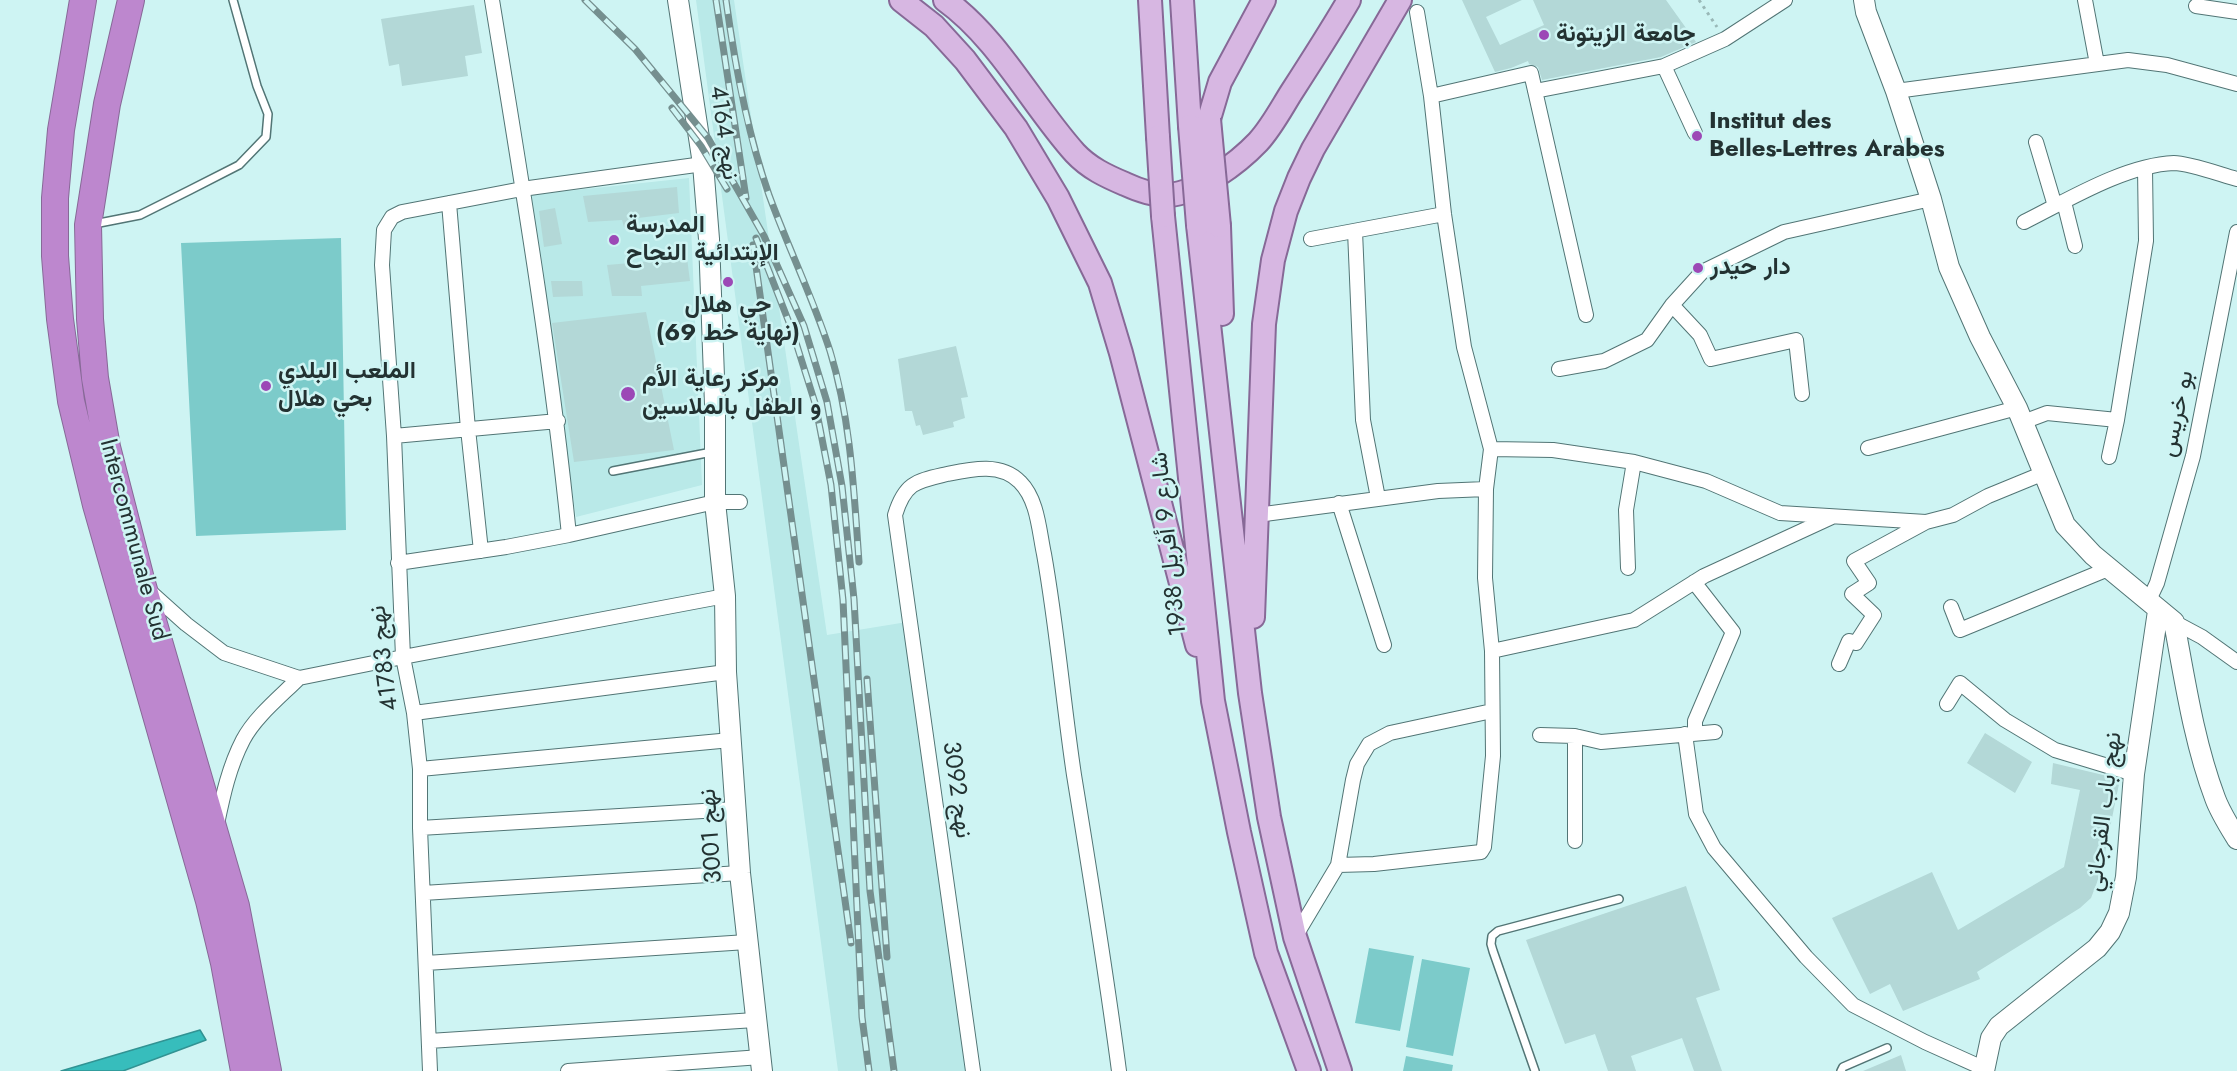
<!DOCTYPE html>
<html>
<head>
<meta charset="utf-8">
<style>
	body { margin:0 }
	canvas { display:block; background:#cef4f3 }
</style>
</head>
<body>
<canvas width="2237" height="1071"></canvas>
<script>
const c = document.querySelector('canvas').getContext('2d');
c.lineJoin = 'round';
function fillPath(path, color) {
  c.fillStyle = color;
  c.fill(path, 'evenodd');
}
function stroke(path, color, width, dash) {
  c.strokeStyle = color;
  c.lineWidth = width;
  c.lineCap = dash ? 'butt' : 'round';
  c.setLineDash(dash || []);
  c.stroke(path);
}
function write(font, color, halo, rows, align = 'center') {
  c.font = font + ' Jost,Vazirmatn,sans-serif';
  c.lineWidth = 5;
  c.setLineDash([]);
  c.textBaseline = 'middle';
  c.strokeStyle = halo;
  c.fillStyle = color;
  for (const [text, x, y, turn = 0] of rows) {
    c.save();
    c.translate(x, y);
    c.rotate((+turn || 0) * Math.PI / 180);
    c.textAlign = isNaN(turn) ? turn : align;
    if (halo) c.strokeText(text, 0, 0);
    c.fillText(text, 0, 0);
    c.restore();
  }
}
fillPath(new Path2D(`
	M696,0h38l93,635 80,-13 59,449h-128z
	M689,178l13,307 -126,32 -47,-322z`), '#b9e9e8');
fillPath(new Path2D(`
	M341,238l5,292 -150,6 -15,-293z
	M1369,948l45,8 -14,75 -45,-8z
	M1422,959l48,9 -17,88 -47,-9z
	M1406,1056l47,9 -1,6h-49z`), '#7ccbca');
const water = new Path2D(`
	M200,1030l6,10 -83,31h-62z`);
fillPath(water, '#37bdbc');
stroke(water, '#319393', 1.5);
fillPath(new Path2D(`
	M1462,0h60l-36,17 14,28 44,-20 -11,-25h133l30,42 -35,15 -119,23 -4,-13 -9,-3 -1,-3 -17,7 -16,4z
	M474,5l8,48 -17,3 3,20 -66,10 -3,-22 -10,2 -8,-47z
	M677,187l2,26 -41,5 -1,8 -13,1 -2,-7 -34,2 -5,-26z
	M555,208l7,36 -18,3 -5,-36z
	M687,258l3,23 -49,5 1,10h-30l-5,-31z
	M551,281h31l1,15 -30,1z
	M646,312l28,138 -100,12 -22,-139z
	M956,346l12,51 -7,1 4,20 -12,4 1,5 -31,8 -3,-10 -4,1 -4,-15h-7l-7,-52z
	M1985,733l47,29 -17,31 -48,-30z
	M2053,763l67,16 -19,93 -10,26 -11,10 -103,64 3,7 -77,32 -13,-27 -20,10 -38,-76 100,-46 26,58 106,-63 16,-77 -29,-6z
	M1686,886l34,104 -24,8 26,73h-28l-12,-33 -51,18 5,15h-28l-13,-37 -30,10 -39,-104z
	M1901,1055l5,16h-43z`), '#b3d8d7');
const lane = new Path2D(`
	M94,224l46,-9 50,-25 49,-25 27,-28 2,-23 -11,-28 -24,-86
	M613,471l99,-19
	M1535,1071l-42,-120 -2,-7 1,-8 6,-5 121,-32
	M1841,1071l2,-4 44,-19`);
const street = new Path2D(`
	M492,0c29,178 59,355 77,535
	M2085,0l12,64
	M2196,6l41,6
	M1664,66l31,67
	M1535,91l129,-25 61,-27 60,-39
	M1896,91l232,-31 39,5 70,19
	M1431,96l100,-23 55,242
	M2036,142l19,64
	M2064,202l11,44
	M449,203l19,226 13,122
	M2024,222c44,-22 101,-57 150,-59 15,0 48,12 63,16
	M1355,231l8,189 15,78
	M1311,239l133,-25
	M1672,305l28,30 11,24 85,-19 6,54
	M1559,369l45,-8 43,-21 25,-35 30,-33 82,-40 147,-33
	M2023,422l24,-9 70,7
	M394,436l164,-15
	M1868,448l149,-40
	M1491,449l62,1 81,12 72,19 74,32 146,9 27,-7 35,-19 56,-23
	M2109,457l8,-37 29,-179 -1,-73
	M1339,503l45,142
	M1257,515l181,-24 48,-2 5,-40 -27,-102 -20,-133 -13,-118 -14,-84
	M398,563l108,-16 63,-12 146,-33h25
	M1628,568l-2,-58 8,-48
	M1694,582l39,50 -38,89v12
	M147,589l39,35 38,29 75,25 104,-21 322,-61
	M2148,602l9,-19 36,-127 44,-224
	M1951,607l9,23 148,-61
	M2174,622l28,15 35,25
	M1492,651l142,-31 70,-44 128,-59
	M1839,664l10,-23 7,2 18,-28 -22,-21 17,-11 -15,-22 72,-39
	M1947,704l13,-21 45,37 50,30 79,24
	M414,713l312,-41
	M1685,734l11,80 18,34 92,109 47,48 72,37 60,27
	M1540,735l35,1 26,6 114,-10
	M1575,736v105
	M420,769l311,-29
	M217,824c6,-29 12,-57 26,-84 12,-23 37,-43 56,-62
	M420,828l316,-19
	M1338,865l15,-85 4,-16 12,-20 21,-11 102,-22
	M423,893l317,-20
	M1295,937l43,-72 36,-1 107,-12 3,-5 9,-91 -1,-105 -7,-73 1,-89
	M426,963l321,-21
	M429,1041l326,-21
	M430,1071l-10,-243v-59l-6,-56 -11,-56 -9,-221 -12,-171 2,-35 8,-13 10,-5 120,-23 181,-25
	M568,1071l193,-14
	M973,1071l-78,-556c10,-33 22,-34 52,-41 24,-5 54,-12 73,8 18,18 19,49 24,72 13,73 19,147 30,221 16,98 32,197 45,296`);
const secondary = new Path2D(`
	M678,0l25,164 6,75 6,166v97l10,94 1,76 14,201 22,198
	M1864,0l2,12 30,79 35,108 18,68 31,70 37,71 48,117 28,30 81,67c11,59 20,120 41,176 5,14 14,28 22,41
	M1984,1071l7,-33 8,-12 98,-78 13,-16 9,-19 7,-36 8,-103 24,-163`);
const primary = new Path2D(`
	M901,0l33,26 31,34 51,68 42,70 42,85 21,70 76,292
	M945,0c54,39 86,104 130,153 14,15 31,23 50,31 13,6 29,12 44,11 29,-2 69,-32 89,-53 13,-14 23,-33 33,-49 20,-31 40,-62 58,-93
	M1150,0l8,137
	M1182,0l8,126
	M1209,119l11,-37 44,-82
	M1163,216l50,485 26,131 27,121 43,118
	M1198,225l52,468 19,124 26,120 45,134
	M1219,226l3,88
	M1253,617l11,-293 9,-64 13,-49 13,-33 14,-29 87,-149`);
const highway = new Path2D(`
	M83,0l-22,130 -6,68v58l5,63 11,82 25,104 113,396 15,62 20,108
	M131,0l-24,104 -19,121 2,94 5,59 12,69 35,136 94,323 32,165`);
stroke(lane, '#527575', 10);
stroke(street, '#527575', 16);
stroke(secondary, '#527575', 22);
stroke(primary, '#876997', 26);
stroke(highway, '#876997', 28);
stroke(new Path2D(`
	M1699,0l18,27`), '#99b8b7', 3, [3, 4.5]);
stroke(lane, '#fff', 7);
stroke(street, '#fff', 14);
stroke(secondary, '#fff', 20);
stroke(primary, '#d7b7e2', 22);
stroke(highway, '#bd87ce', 26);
const rail = new Path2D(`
	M585,0l50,49 73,89 56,98 40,90 23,76 15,84 12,113 16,292 24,180
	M716,0l30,198
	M726,0c9,66 21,132 43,195 19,52 44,103 61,156 21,69 24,141 29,211
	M672,108l29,38 26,43
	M756,238l36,92 23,73 16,82 12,115 19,417 7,54
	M753,245l98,698
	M867,679l20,278`);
stroke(rail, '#758f8f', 7);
stroke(rail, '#cef4f3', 4.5, [14]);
const primaryBridge = new Path2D(`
	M1209,119l10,107
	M1190,126l8,99
	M1158,137l5,79`);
stroke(primaryBridge, '#876997', 26, []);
stroke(primaryBridge, '#d7b7e2', 22);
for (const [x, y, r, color] of [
	[1544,35,6,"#9c48b6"],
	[1697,136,6,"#9c48b6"],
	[614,240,6,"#9c48b6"],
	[1698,268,6,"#9c48b6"],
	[728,282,6,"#9c48b6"],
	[266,386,6,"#9c48b6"],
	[628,394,8,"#9c48b6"]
]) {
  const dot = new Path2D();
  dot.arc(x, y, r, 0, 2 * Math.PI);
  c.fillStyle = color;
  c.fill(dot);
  stroke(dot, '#cef4f3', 2);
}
write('bold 24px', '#233232', '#cef4f3', [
	["جامعة الزيتونة",1556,35],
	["Institut des",1709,122],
	["Belles-Lettres Arabes",1709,150],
	["المدرسة",626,226],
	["الإبتدائية النجاح",626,254],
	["دار حيدر",1710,268],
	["حي هلال",728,306,"center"],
	["(نهاية خط 69)",728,334,"center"],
	["الملعب البلدي",278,372],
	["بحي هلال",278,400],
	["مركز رعاية الأم",642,380],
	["و الطفل بالملاسين",642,408]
], 'left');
write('24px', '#233232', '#cef4f3', [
	["نهج 4164",723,133,82],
	["بو خريس",2178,414,-78],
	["Intercommunale Sud",133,540,75],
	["شارع 9 أفريل 1938",1170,544,-96],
	["نهج 41783",385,658,-97],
	["نهج 3092",956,790,82],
	["نهج باب القرجاني",2105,812,-83],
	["نهج 3001",712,836,-94]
]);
</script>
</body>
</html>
